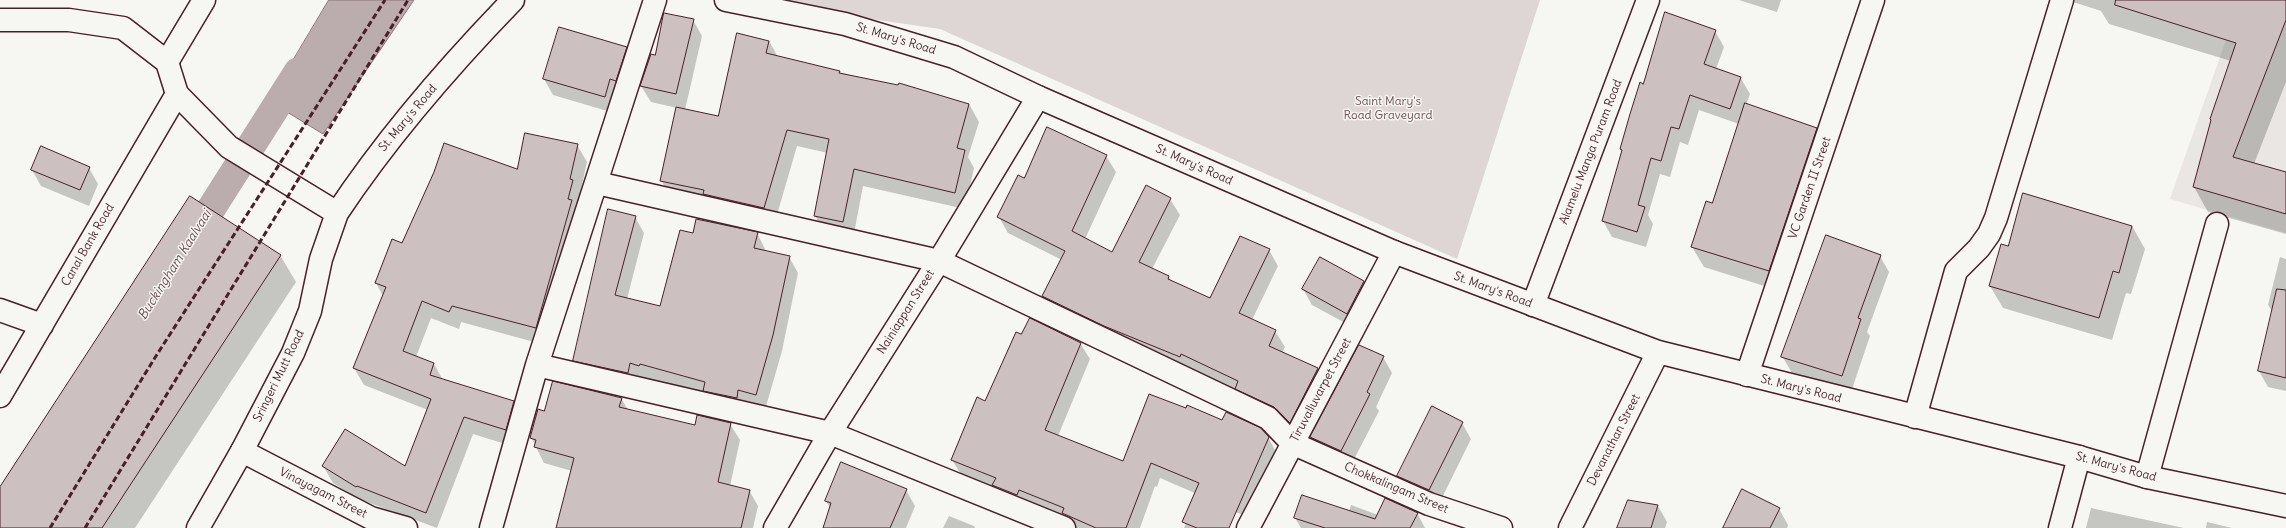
<!DOCTYPE html>
<html>
<head>
<meta charset="utf-8">
<style>
	body { margin:0 }
	canvas { display:block; background:#f6f6f2 }
</style>
</head>
<body>
<canvas width="2286" height="528"></canvas>
<script>
const c = document.querySelector('canvas').getContext('2d');
c.lineJoin = 'round';
function fillPath(path, color) {
  c.fillStyle = color;
  c.fill(path, 'evenodd');
}
function stroke(path, color, width, dash) {
  c.strokeStyle = color;
  c.lineWidth = width;
  c.lineCap = dash ? 'butt' : 'round';
  c.setLineDash(dash || []);
  c.stroke(path);
}
function write(font, color, halo, rows, align = 'center') {
  c.font = font + ' Delius,sans-serif';
  c.lineWidth = 3;
  c.setLineDash([]);
  c.textBaseline = 'middle';
  c.strokeStyle = halo;
  c.fillStyle = color;
  for (const [text, x, y, turn = 0] of rows) {
    c.save();
    c.translate(x, y);
    c.rotate((+turn || 0) * Math.PI / 180);
    c.textAlign = isNaN(turn) ? turn : align;
    if (halo) c.strokeText(text, 0, 0);
    c.fillText(text, 0, 0);
    c.restore();
  }
}
fillPath(new Path2D(`
	M2240,0h46v233l-116,-34z`), '#e9e6e3');
fillPath(new Path2D(`
	M740,0h800l-83,259 -517,-230z`), '#ddd6d5');
const water = new Path2D(`
	M329,0h85l-91,134 -54,-33z`);
fillPath(water, '#bbadae');
stroke(water, '#8e747a', 1);
fillPath(new Path2D(`
	M1739,0h42l-4,12z
	M2067,0h219v82l-32,82 32,9v61l-78,-22 -14,-25 37,-126 -122,-37 -8,-13z
	M693,20l9,16 -17,74 33,7 51,-76 9,16 191,47 10,18 -11,35 6,11 -9,41 -102,-23 -10,53 -28,-6 -10,-17 13,-63 -31,-7 -23,79 -103,-27 -10,-18 16,-72 -26,-6 -10,-16 14,-30z
	M1715,31l9,16 -8,22 24,8 10,17 -4,11 70,24 12,21 -48,141 -76,-24 -12,-20 21,-43 26,-80 -40,-14 -11,35 -8,-3 -10,35 -10,-3 -12,41 5,9 -7,23 -34,-10 -9,-16 20,-69 -2,-3 23,-64z
	M626,47l9,17 -21,49 -61,-18 -9,-16z
	M577,145l10,17 -7,32 2,4 -37,147 -84,-23 -2,7 -28,-11 -15,39 18,7 9,16 70,22 10,17 -8,28 -42,-13 -36,94 -70,-26 -1,2 -33,-21 -10,-17 82,1 23,-57 -64,-25 -10,-17 29,-72 -7,-13 27,-38 115,-75z
	M1106,156l10,16 -31,67 27,14 58,-54 10,16 -28,54 17,8 3,5 39,17 58,-49 9,16 -26,54 23,11 10,16 -3,6 36,16 9,16 -28,53 -247,-126 -9,-16 19,-36 -54,-27 -9,-16 25,-37z
	M89,168l9,16 -9,22 -48,-20 -9,-16z
	M635,217l9,16 -17,66 34,8 33,-72 63,-2 9,18 23,6 9,16 -16,78 -17,59 -182,-34 -9,-16z
	M2132,226l13,23 -14,45 -5,-1 -14,47 -109,-32 -13,-22 18,-39z
	M280,255l16,27 -161,246h-135v-40z
	M1880,256l9,16 -22,60 3,4 -19,56 -59,-19 -10,-17z
	M2280,257l6,2v132l-18,-4 -9,-16 14,-59 -5,-7z
	M1320,258l44,24 9,16 -17,31 -44,-24 -9,-16z
	M1022,335l58,8 10,16 -32,77 66,26 62,-53 82,28 9,17 -27,63 -42,-14 -4,-6 -44,-19 -3,9 -2,-1 -15,42h-68l-110,-52 -10,-16z
	M1383,357l9,16 -16,34 3,4 -29,56 -29,-14 -10,-16z
	M621,398l7,12 68,17 34,-3 10,16 -10,46 19,4 9,16 -5,22h-196l15,-57 -28,-8 -13,-26 14,-25z
	M1462,423l9,16 -33,67 -31,-14 -9,-16z
	M906,490l9,16 -9,22h-82l6,-20 -4,-7z
	M1351,505l27,10 39,-2 8,15h-124l-6,-10 54,-6z
	M1658,506l9,16 -2,6h-47z
	M2091,508l93,20h-98z
	M1779,509l9,16 -1,3h-63z
	M949,516l25,10 1,2h-32z
	M2207,522l25,6h-26z
	M1186,523l13,5h-15z`), '#0003');
stroke(new Path2D(`
	M190,242l108,-170`), '#bbadae', 29);
const building = new Path2D(`
	M2116,0h170v20l-53,137 53,15v42l-93,-27 18,-67 -1,-1 26,-76 -121,-38z
	M1665,12l51,18 -12,34 37,13 -11,32 -40,-14 -11,34 -8,-2 -10,34 -10,-3 -13,47 7,2 -8,25 -35,-11 20,-71 -2,-1 10,-35 10,-32 3,2z
	M664,13l30,6 -18,75 -36,-8 11,-32 4,1z
	M559,27l68,20 -11,34 -6,-2 -5,18 -62,-18z
	M737,33l32,8 -3,12 74,18 -1,2 59,12 1,-2 70,21 -12,44 8,2 -10,43 -101,-24 -11,53 -29,-6 15,-77 -42,-9 -23,78 -61,-14 1,-4 -44,-9 16,-74 42,9z
	M1745,103l72,25 -48,143 -78,-24 15,-46 6,2z
	M1047,127l60,28 -35,76 40,21 34,-67 25,13 -32,64 30,14 -1,3 42,19 30,-62 30,13 -31,64 37,17 -7,16 49,22 -28,55 -16,-16 -39,-18 3,-8 -57,-27 -1,3 -76,-31 -62,-30 23,-45 -68,-34 21,-42 6,3z
	M525,133l53,11 -8,35 3,1 -5,19 4,1 -36,128 -84,-22 -3,6 -27,-11 -19,50 31,12 -4,12 84,26 -8,29 -42,-13 -38,96 -69,-27 -1,1 -34,-21 23,-37 60,37 26,-67 -78,-31 33,-81 -11,-4 17,-44 10,4 32,-71 10,-29 73,26z
	M41,146l49,21 -10,23 -49,-20z
	M2023,193l109,33 -13,47 -6,-2 -14,47 -110,-32 12,-42 7,2z
	M190,196l91,59 -179,273h-102v-41z
	M608,209l28,7 -21,79 45,11 20,-76 13,3 3,-14 62,13 -4,16 36,8 -17,79 -17,60 -18,-5 -1,8 -34,-7 2,-9 -65,-18 -1,2 -9,-3 -2,10 -55,-12z
	M1826,235l55,20 -23,63 3,1 -19,57 -61,-19z
	M1320,257l44,24 -17,33 -45,-25z
	M2277,289l9,1v88l-28,-7z
	M1030,318l51,25 -36,87 78,31 26,-67 37,14 1,-3 35,15 4,-8 35,16 8,9 -40,91h-32l-15,-6 17,-39 -48,-20 -25,65h-30l-34,-15 2,-5 -45,-18 -2,5 -25,-10 4,-7 -45,-18 26,-63 8,4 31,-69 5,2z
	M1359,345l25,11 -17,36 3,2 -29,57 -31,-14z
	M553,381l69,17 -3,9 76,18 2,-10 34,8 -13,59 32,8 -9,38h-185l18,-70 -40,-11 2,-7 -6,-2 8,-29 6,2z
	M1432,406l31,16 -34,68 -32,-14z
	M841,462l66,27 -17,39h-67l8,-25 -6,-2z
	M1742,489l38,19 -10,20h-47z
	M1302,495l73,24 10,-21 33,15 -8,15h-85l-31,-10z
	M1628,500l30,5 -7,23h-34z`);
fillPath(building, '#ccc1c0');
stroke(building, '#4a1f2b', 1);
const street = new Path2D(`
	M167,62l37,-62
	M597,183l342,78 329,157 24,25 137,61 72,24
	M1533,305l115,-305
	M0,310l42,15
	M537,365l293,68 234,95
	M1747,375l126,-375
	M0,396l177,-302
	M1915,417l41,-146 23,-23 10,-14 7,-16 66,-218
	M242,451l129,67 35,10
	M2147,477l70,-253
	M491,528l46,-163 118,-365
	M775,528l55,-95 109,-172 99,-164
	M1248,528l146,-276
	M2060,528l19,-71`);
const secondary = new Path2D(`
	M726,0l119,24 109,33 84,40 356,155 264,100 421,105 68,20 139,29
	M0,20h69l54,8 44,34 10,32 52,53 108,66c51,-77 112,-147 176,-213
	M198,528l44,-77 51,-98 17,-42 11,-52 16,-46
	M1570,528l88,-176`);
stroke(street, '#4a1f2b', 25);
stroke(secondary, '#4a1f2b', 25);
stroke(street, '#f6f6f2', 22);
stroke(secondary, '#f6f6f2', 22);
stroke(new Path2D(`
	M50,528l106,-172 229,-356
	M85,528l323,-528`), '#4a1f2b', 3, [6, 3]);
write('12px', '#4a1f2b', '#f6f6f2', [
	["St. Mary's Road",896,39,17],
	["St. Mary's Road",408,118,-50],
	["Alamelu Manga Puram Road",1591,152,-69],
	["St. Mary's Road",1194,165,24],
	["VC Garden II Street",1810,188,-71],
	["Canal Bank Road",88,245,-60],
	["St. Mary's Road",1493,290,20],
	["Nainiappan Street",906,312,-58],
	["Sringeri Mutt Road",279,376,-64],
	["St. Mary's Road",1801,389,14],
	["Tiruvalluvarpet Street",1321,390,-62],
	["Devanathan Street",1614,440,-63],
	["St. Mary's Road",2116,467,15],
	["Chokkalingam Street",1396,488,23],
	["Vinayagam Street",323,493,27]
]);
write('12px', '#6f4d56', '#f6f6f2', [
	["Saint Mary's",1388,102],
	["Road Graveyard",1388,116]
]);
write('italic 13px', '#6c4a52', '#f6f6f2', [
	["Buckingham Kaalvaai",175,265,-58]
]);
</script>
</body>
</html>
